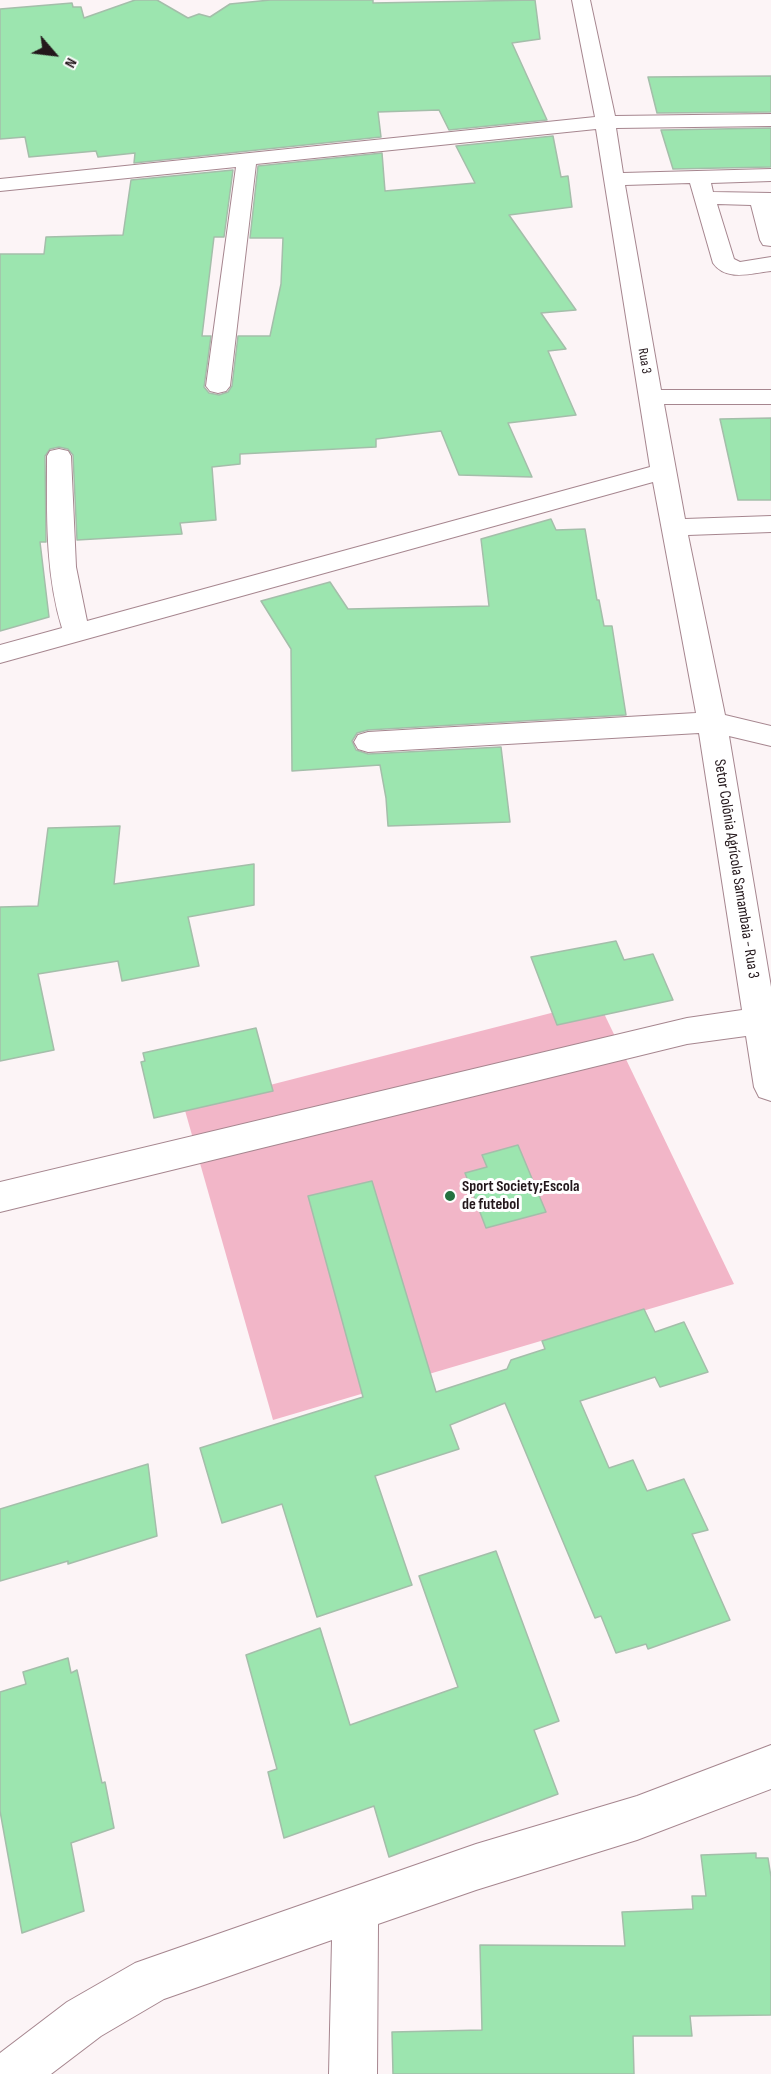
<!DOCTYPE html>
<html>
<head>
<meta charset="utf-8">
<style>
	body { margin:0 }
	#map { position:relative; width:771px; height:2074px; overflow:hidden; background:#fcf4f6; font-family:"Sofia Sans Condensed",sans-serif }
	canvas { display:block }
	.north { position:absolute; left:24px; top:24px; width:60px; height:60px; -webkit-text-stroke:4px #fff; paint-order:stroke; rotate:118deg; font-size:16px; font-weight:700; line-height:24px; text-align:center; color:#23171b }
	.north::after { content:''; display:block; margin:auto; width:21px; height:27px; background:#23171b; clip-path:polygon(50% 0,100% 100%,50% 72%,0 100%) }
</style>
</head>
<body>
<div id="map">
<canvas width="771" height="2074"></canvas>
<div class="north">N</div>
</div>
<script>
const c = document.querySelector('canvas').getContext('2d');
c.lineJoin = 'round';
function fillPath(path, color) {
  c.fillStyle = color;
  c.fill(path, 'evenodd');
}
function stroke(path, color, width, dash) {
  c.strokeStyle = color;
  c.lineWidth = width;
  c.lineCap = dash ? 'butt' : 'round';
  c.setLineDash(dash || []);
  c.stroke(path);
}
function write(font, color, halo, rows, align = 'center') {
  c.font = font + ' "Sofia Sans Condensed",sans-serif';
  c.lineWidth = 6;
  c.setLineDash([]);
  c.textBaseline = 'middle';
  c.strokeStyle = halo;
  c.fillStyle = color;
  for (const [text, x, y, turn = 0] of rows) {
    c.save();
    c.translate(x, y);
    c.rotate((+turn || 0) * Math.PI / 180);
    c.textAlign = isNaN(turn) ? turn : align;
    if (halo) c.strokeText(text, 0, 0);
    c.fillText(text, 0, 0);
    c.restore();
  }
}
fillPath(new Path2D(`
	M598,1001l136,283 -461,136 -89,-313z`), '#f2b6c8');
const building = new Path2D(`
	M135,0h22l31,18 11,-4 11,3 20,-13 40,-4h103v3l162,-3 5,39 -28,4 35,77 -98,10 -10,-20 -61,2 3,25 -247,26 1,-10 -37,4 -2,-6 -67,6 -4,-20 -25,2v-130l72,-6 1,4h8l3,11z
	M771,76v36l-114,1 -9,-36z
	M771,128v39l-98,2 -12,-39z
	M553,136l8,41 7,-1 4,31 -63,8 67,95 -35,3 25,36 -18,2 28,64 -68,8 24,54 -73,-2 -18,-44 -65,8v8l-136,7v10l-28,3 4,53 -36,3 2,11 -105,6 -4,-85 -5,-6 -9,-2 -9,2 -5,7 1,86h-6l9,75 -49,14v-377h44l2,-17 77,-2 8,-55 102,-10 -9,67h-10l-12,99h9l-7,51 5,6 10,2 9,-3 4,-6 6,-50h32l11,-52 2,-46h-33l8,-72 124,-13 3,38 90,-8 -19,-37z
	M771,418v82h-33l-18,-81z
	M551,519l5,11 29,-1 12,71h2l5,26h8l14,89 -258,15 -11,3 -5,8 4,9 12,4 133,-7 9,75 -122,4 -2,-28 -6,-33 -88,6 -1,-122 -30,-48 69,-19 18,27 141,-3 -8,-67z
	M120,826l-6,58 140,-20v41l-66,12 11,49 -77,15 -4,-20 -80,13 16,76 -54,11v-154l38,-1 10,-78z
	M616,941l8,19 29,-6 20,46 -116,25 -26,-68z
	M256,1028l17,63 -119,27 -13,-56 4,-1 -2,-8z
	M518,1145l28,67 -60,16 -21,-55 22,-6 -5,-12z
	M372,1181l64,211 71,-23 4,-9 34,-11 -3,-8 102,-32 11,23 29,-10 24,50 -48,15 -5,-10 -75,24 29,67 24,-8 14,31 37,-12 24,51 -16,4 38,86 -82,29 -2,-5 -30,9 -15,-37 -6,2 -90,-215 -55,22 9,24 -84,27 37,109 -95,32 -35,-113 -60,19 -22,-75 163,-51 -55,-201z
	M148,1464l9,72 -89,28v-3l-68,20v-72z
	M496,1551l63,170 -25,9 24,64 -169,63 -15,-51 -90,32 -16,-66 9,-3 -31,-114 74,-27 30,97 108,-38 -39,-111z
	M68,1658l3,15 6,-3 25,113 3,-1 9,46 -43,15 13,68 -62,22 -22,-122v-119l26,-8 -3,-12z
	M756,1853v5h12l3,19v138l-81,1 2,20h-59l1,38h-241l-1,-42 90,-2 -2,-85 145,1 -3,-34 71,-3 -1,-13h14l-5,-41z`);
fillPath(building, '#9ce5af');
stroke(building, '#a4beaa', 1.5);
const minor = new Path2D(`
	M572,0h18l25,116 156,-2v12l-155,2 7,45 148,-4v12l-60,2 2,9 58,1v53l-8,-1 -3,-5 -9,-35 -34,-1 17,55 6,3 31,-5v14c-19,2 -45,11 -58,-8l-23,-80 -65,2 36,205h110v14h-107l21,115 86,-3v16l-83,3 37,180 46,11v20l-42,-10 42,251v114l-12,-4 -5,-10 -8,-51 -59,8 -687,168v-30l687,-164 55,-8 -43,-277 -331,19 -10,-3 -4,-7 4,-7 10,-3 328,-19 -43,-231 -653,181v-18l62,-17c-17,-56 -15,-114 -15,-172l3,-5 9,-2 9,2 3,5 5,111 11,54 563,-154 -54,-338 -340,35 -26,222 -4,5 -8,2 -8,-2 -4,-5 30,-219 -236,24v-12l595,-62z
	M771,1745v44l-134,51 -161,50 -98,34 -1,150h-48l3,-134 -168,59 -63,37 -50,38h-51v-21l67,-51 68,-39 17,-6 324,-113 161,-48z`);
stroke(minor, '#a6868f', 2);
fillPath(minor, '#fff');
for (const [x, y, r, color] of [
	[450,1196,6,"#24713f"]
]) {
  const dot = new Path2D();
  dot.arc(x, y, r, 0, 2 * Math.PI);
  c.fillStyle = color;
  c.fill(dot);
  stroke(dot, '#fff', 2);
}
write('14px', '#23171b', '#fff', [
	["Rua 3",644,361,81]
]);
write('16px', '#23171b', '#fff', [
	["Setor Colônia Agrícola Samambaia - Rua 3",736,869,81]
]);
write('bold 16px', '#23171b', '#fff', [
	["Sport Society;Escola",462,1187],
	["de futebol",462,1205]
], 'left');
</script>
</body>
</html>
